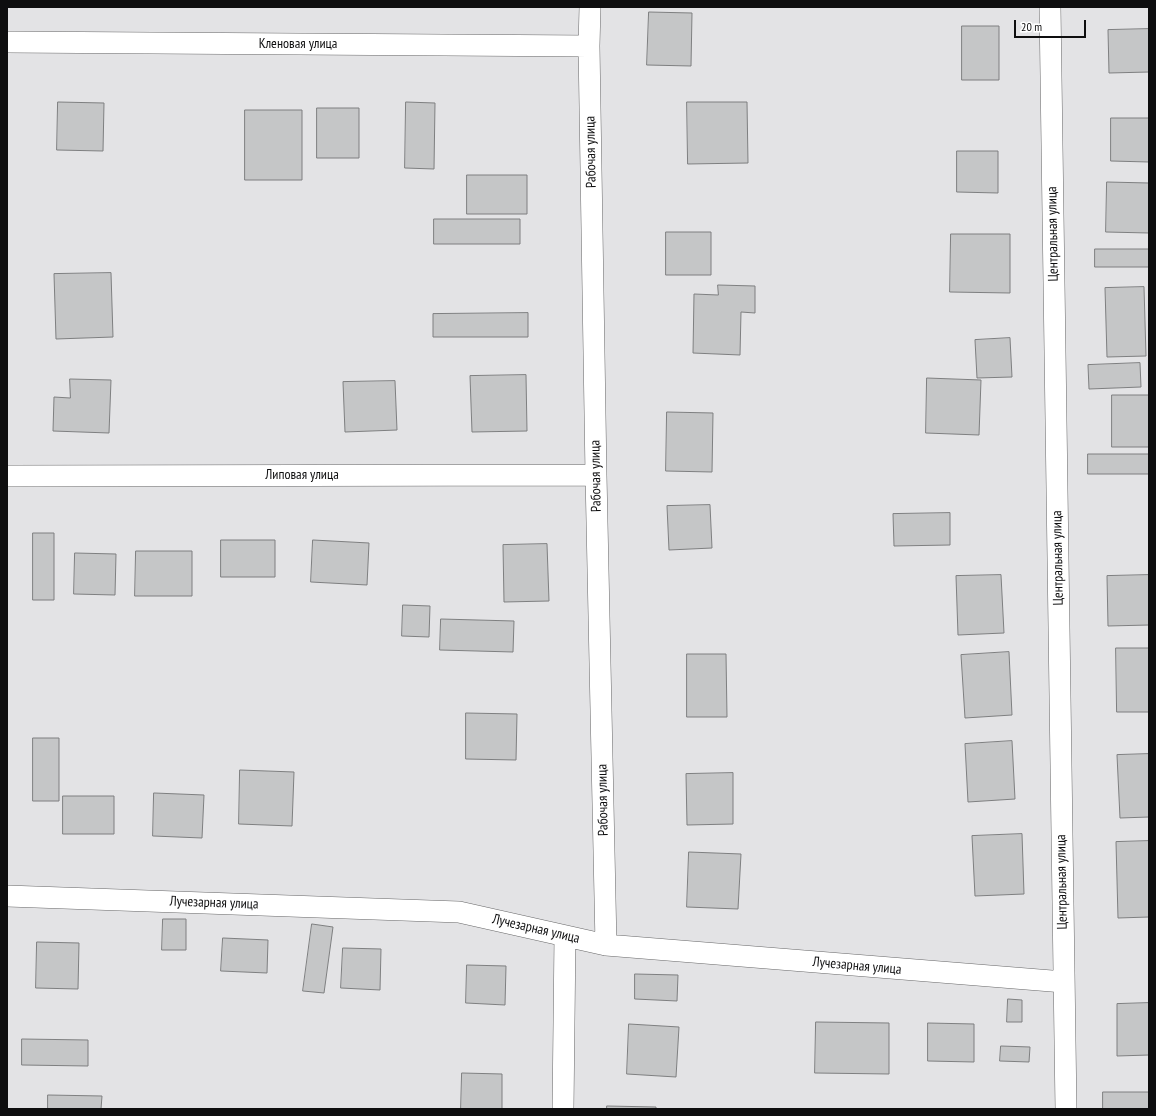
<!DOCTYPE html>
<html>
<head>
<meta charset="utf-8">
<style>
	body { margin:0 }
	#map { position:relative; width:1156px; height:1116px; overflow:hidden; background:#e3e3e5; font-family:"PT Sans Narrow",sans-serif }
	canvas { display:block }
	.frame { position:absolute; inset:0; border:8px solid #0e0e0f; pointer-events:none }
	.scale { position:absolute; left:1014px; top:20px; width:72px; height:18px; box-sizing:border-box; border:2px solid #0e0e0f; border-top:0; padding-left:5px; font-size:12px; line-height:14px; white-space:nowrap; color:#0e0e0f; -webkit-text-stroke:3px #fff; paint-order:stroke }
</style>
</head>
<body>
<div id="map">
<canvas width="1156" height="1116"></canvas>
<div class="frame"></div>
<div class="scale">20 m</div>
</div>
<script>
const c = document.querySelector('canvas').getContext('2d');
c.lineJoin = 'round';
function fillPath(path, color) {
  c.fillStyle = color;
  c.fill(path, 'evenodd');
}
function stroke(path, color, width, dash) {
  c.strokeStyle = color;
  c.lineWidth = width;
  c.lineCap = dash ? 'butt' : 'round';
  c.setLineDash(dash || []);
  c.stroke(path);
}
function write(font, color, halo, rows, align = 'center') {
  c.font = font + ' "PT Sans Narrow",sans-serif';
  c.lineWidth = 3.5;
  c.setLineDash([]);
  c.textBaseline = 'middle';
  c.strokeStyle = halo;
  c.fillStyle = color;
  for (const [text, x, y, turn = 0] of rows) {
    c.save();
    c.translate(x, y);
    c.rotate((+turn || 0) * Math.PI / 180);
    c.textAlign = isNaN(turn) ? turn : align;
    if (halo) c.strokeText(text, 0, 0);
    c.fillText(text, 0, 0);
    c.restore();
  }
}
const building = new Path2D(`
	M649,12l43,1 -1,53 -44,-1z
	M962,26h37v54h-37z
	M1149,29v43l-40,1 -1,-43z
	M58,102l46,1 -1,48 -46,-1z
	M406,102l29,1 -1,66 -29,-1z
	M687,102h60l1,61 -60,1z
	M317,108h42v50h-42z
	M245,110h57v70h-57z
	M1111,118h38v44l-38,-1z
	M957,151h41v42l-41,-1z
	M467,175h60v39h-60z
	M1107,182l42,1v50l-43,-1z
	M434,219h86v25h-86z
	M666,232h45v43h-45z
	M951,234h59v59l-60,-1z
	M1095,249h54v18h-54z
	M111,273l2,64 -57,2 -2,-65z
	M718,285l37,1v27l-14,-1 -1,43 -47,-2 1,-59 24,1z
	M1144,287l2,69 -39,1 -2,-69z
	M528,313v24h-95v-23z
	M1010,338l2,39 -35,1 -2,-38z
	M1140,363l1,24 -52,2 -1,-24z
	M526,375l1,56 -55,1 -2,-56z
	M927,378l54,2 -2,55 -53,-2z
	M70,379l41,1 -2,53 -56,-2 1,-34 16,1z
	M395,381l2,49 -52,2 -2,-50z
	M1112,395h37v52h-37z
	M667,412l46,1 -1,59 -46,-1z
	M1088,454h61v20h-61z
	M710,505l2,43 -43,2 -2,-44z
	M950,513v32l-56,1 -1,-32z
	M33,533h21v67h-21z
	M221,540h54v37h-54z
	M313,540l56,3 -2,42 -56,-3z
	M547,544l2,57 -45,1 -1,-57z
	M136,551h56v45h-57z
	M75,553l41,1 -1,41 -41,-1z
	M1001,575l3,58 -46,2 -2,-59z
	M1149,575v50l-41,1 -1,-50z
	M403,605l27,1 -1,31 -27,-1z
	M441,619l73,2 -1,31 -73,-2z
	M1116,648h33v64h-32z
	M1009,652l3,63 -47,3 -4,-63z
	M687,654h39l1,63h-40z
	M466,713l51,1 -1,46 -50,-1z
	M33,738h26v63h-26z
	M1012,741l3,58 -47,3 -3,-58z
	M1149,754v63l-29,1 -3,-63z
	M240,770l54,2 -2,54 -53,-2z
	M733,773v51l-46,1 -1,-51z
	M154,793l50,2 -2,43 -49,-2z
	M63,796h51v38h-51z
	M1022,834l2,60 -49,2 -3,-60z
	M1149,841v76l-31,1 -2,-76z
	M689,852l52,2 -3,55 -51,-2z
	M163,919h23v31h-24z
	M312,924l21,3 -9,66 -21,-2z
	M223,938l45,2 -1,33 -46,-2z
	M37,942l42,1 -1,46 -42,-1z
	M343,948l38,1 -1,41 -39,-2z
	M467,965l39,1 -1,39 -39,-2z
	M635,974l43,1 -1,26 -42,-2z
	M1008,999l14,1v22h-15z
	M1149,1003v52l-32,1v-52z
	M816,1022l73,1v51l-74,-1z
	M928,1023l46,1v38l-46,-1z
	M629,1024l50,3 -3,50 -49,-3z
	M22,1039l66,1v26l-66,-1z
	M1001,1046l29,1 -1,15 -29,-1z
	M462,1073l40,1v35h-41z
	M1103,1092h46v17h-46z
	M48,1095l54,1 -1,13h-53z
	M607,1106l49,1v2h-49z`);
fillPath(building, '#c5c6c7');
stroke(building, '#7e7f80', 1);
const minor = new Path2D(`
	M590,7l-1,39 7,429 10,470
	M1050,7l16,1102
	M7,42l582,4
	M7,476l589,-1
	M7,896l452,16 147,33 458,37
	M563,1109l2,-173`);
stroke(minor, '#686869', 22);
stroke(minor, '#fff', 21);
write('14px', '#0e0e0f', '#fff', [
	["Кленовая улица",298,44],
	["Рабочая улица",591,152,-91],
	["Центральная улица",1053,234,-91],
	["Липовая улица",302,475],
	["Рабочая улица",596,476,-91],
	["Центральная улица",1058,558,-91],
	["Рабочая улица",603,800,-91],
	["Центральная улица",1062,882,-91],
	["Лучезарная улица",214,903,2],
	["Лучезарная улица",536,929,13],
	["Лучезарная улица",857,966,5]
]);
</script>
</body>
</html>
